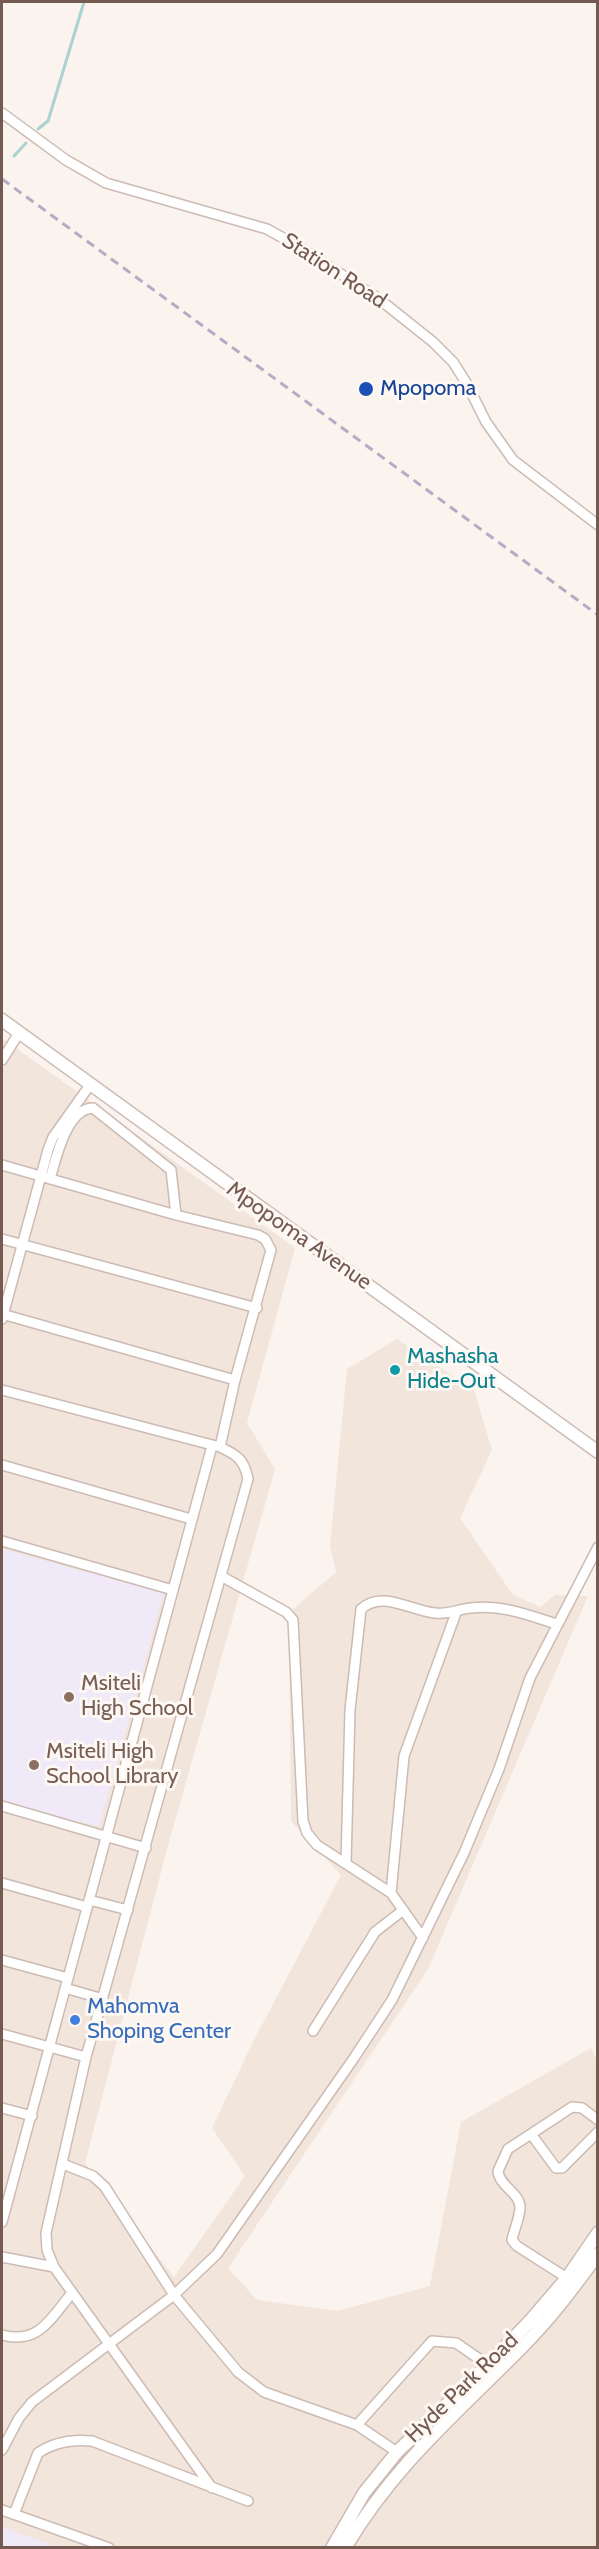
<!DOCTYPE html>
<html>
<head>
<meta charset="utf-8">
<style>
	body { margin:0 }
	#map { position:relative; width:599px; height:2549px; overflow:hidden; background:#fbf3ed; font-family:Cabin,sans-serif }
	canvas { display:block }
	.frame { position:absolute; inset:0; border:3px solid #745a51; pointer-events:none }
</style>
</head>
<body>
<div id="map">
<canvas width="599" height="2549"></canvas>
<div class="frame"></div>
</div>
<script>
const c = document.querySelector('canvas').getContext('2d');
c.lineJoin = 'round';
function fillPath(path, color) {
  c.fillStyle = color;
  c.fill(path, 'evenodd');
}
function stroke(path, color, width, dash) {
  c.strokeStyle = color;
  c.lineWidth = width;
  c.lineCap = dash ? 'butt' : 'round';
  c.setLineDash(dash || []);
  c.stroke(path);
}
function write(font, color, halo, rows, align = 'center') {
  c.font = font + ' Cabin,sans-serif';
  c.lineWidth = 6;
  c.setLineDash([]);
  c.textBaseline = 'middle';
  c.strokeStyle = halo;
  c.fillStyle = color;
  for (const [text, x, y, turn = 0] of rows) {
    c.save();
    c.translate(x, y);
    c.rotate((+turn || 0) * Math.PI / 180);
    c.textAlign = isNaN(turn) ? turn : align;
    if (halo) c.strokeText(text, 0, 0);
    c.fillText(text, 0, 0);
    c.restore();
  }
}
fillPath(new Path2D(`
	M2,1038l293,210 -48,175 28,46 -108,380 -82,314 89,114 71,-101 -33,-48 41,-86 88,-167 -50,-54 -2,-208 47,-41 -6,-26 17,-177 50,-30 77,51 18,60 -32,68 53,77 27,12 15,-12 33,1 -160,373 -200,299 29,32 81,11 92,-25 31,-164 130,-74 7,15 -1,484h-595z`), '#f2e5dc');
fillPath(new Path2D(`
	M2,1549l162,44 -65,234 -97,-26z
	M2,2527l55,20h-55z`), '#f0e9f7');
stroke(new Path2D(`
	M38,129l10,-8 36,-119
	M14,156l12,-13`), '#aad2d3', 3);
const minor = new Path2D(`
	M2,113l64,47 40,23 161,46 34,19 78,51 54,43 20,20 14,22 19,38 27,38 85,65
	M2,1060l17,-27
	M2,1165l174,50 82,20 7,4 6,11 -36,130 -15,67
	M50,1179c6,-20 16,-70 43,-71l78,62 5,45
	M2,1239l255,69
	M2,1314l233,66
	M2,1319l46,-169 5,-13 37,-52
	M2,1390l218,57c17,8 24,12 28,32l-162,578 -40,176 1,17 7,17 158,221
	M2,1465l189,54
	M2,1541l171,49
	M221,1576l65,36 7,8 10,201 4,12 10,12 74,48 32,45
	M2,1806l144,42
	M346,1864l4,-154 11,-101c21,-19 48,1 74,4 14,2 23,-4 36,-5 29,-4 58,7 85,16
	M2,1883l85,24
	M391,1893l13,-137 52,-143
	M89,1900l39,10
	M2,1960l66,18
	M65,1988l38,11
	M313,2031l62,-99 27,-21
	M2,2034l84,23
	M2,2108l30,8
	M531,2134l41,-27 10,1 16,12
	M63,2164l30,12 12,11 69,108 64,77 26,20 93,33 40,27
	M2,2222l210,-776
	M2,2257l52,10
	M567,2278l-50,-32 -5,-6c2,-11 8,-22 8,-33 0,-14 -21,-21 -22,-36l10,-22 23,-15 25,34h6l36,-36
	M2,2335c37,10 49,-17 70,-42
	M357,2425l75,-84 24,2 32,22
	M2,2450l17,-32 13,-16 142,-107 43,-41 137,-196 38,-58 72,-147 35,-84 31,-91 68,-131
	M2,2510l107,38
	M14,2514l24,-61c16,-11 35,-14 54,-12l156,60`);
const tertiary = new Path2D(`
	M2,1020l596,432
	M332,2548l32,-55 33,-41 91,-87 43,-45 36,-42 31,-45
	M345,2548c49,-83 112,-135 178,-202 28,-28 51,-59 75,-92`);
stroke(minor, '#ccbbb3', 12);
stroke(tertiary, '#ccbbb3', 15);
stroke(minor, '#fff', 9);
stroke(tertiary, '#fff', 12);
stroke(new Path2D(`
	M2,179l596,436`), '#b5abc4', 3, [9, 6]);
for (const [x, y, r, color] of [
	[366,389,8,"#1a4fb4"],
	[395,1370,6,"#0f9aa8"],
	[69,1697,6,"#8d6e63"],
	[34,1765,6,"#8d6e63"],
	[75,2020,6,"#3f7fe0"]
]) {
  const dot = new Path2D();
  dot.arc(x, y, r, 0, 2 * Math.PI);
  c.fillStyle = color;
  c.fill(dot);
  stroke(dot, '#fdf8f3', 2);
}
write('22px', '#745a51', '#fdf8f3', [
	["Station Road",334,271,33],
	["Mpopoma Avenue",299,1236,35],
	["Hyde Park Road",462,2388,-44]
]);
write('22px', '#164399', '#fdf8f3', [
	["Mpopoma",380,389]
], 'left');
write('22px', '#0d838f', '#fdf8f3', [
	["Mashasha",407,1357],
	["Hide-Out",407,1382]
], 'left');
write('22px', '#785e54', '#fdf8f3', [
	["Msiteli",81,1684],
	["High School",81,1709],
	["Msiteli High",46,1752],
	["School Library",46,1777]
], 'left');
write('22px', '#366cbe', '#fdf8f3', [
	["Mahomva",87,2007],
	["Shoping Center",87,2032]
], 'left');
</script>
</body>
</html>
